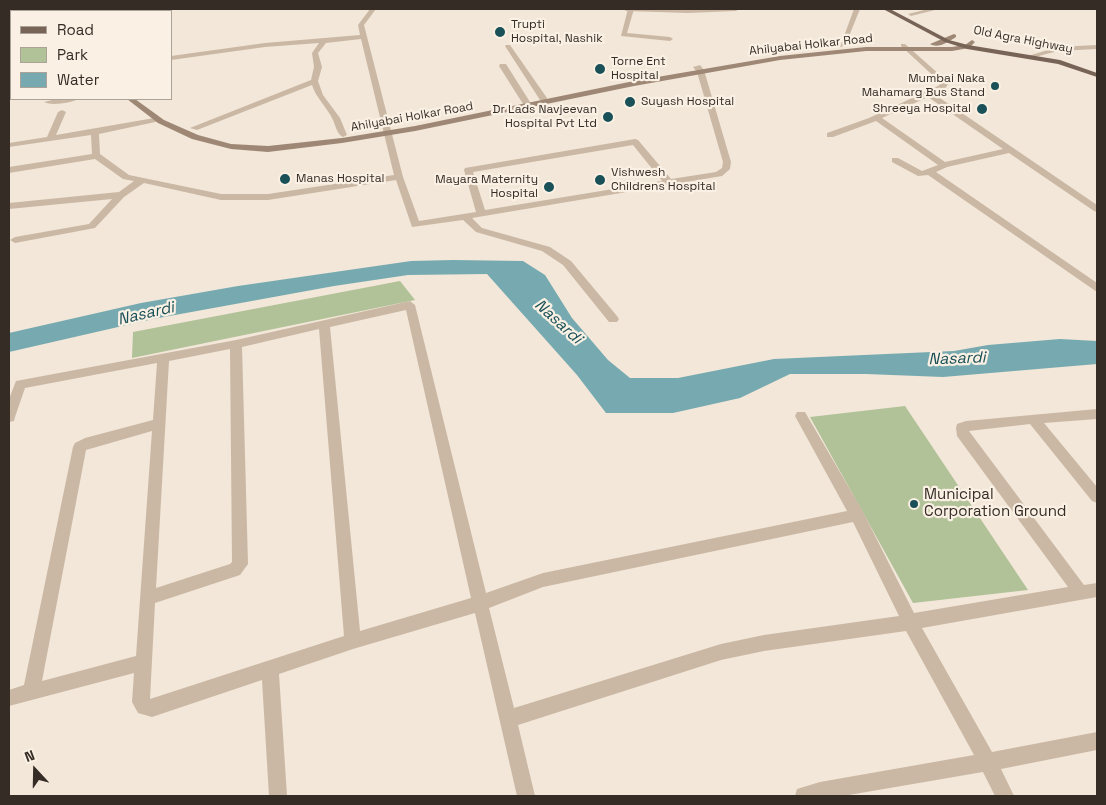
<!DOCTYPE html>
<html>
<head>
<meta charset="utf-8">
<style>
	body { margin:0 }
	#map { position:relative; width:1106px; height:805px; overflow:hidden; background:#f2e7d8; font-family:"Space Grotesk",sans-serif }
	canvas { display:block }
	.frame { position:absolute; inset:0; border:10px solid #352c26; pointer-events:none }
	.legend { position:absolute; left:10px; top:10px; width:162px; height:90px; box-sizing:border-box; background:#faf1e4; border:1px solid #aba298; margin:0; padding:6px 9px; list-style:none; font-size:15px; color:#352c26 }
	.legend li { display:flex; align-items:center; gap:10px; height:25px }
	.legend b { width:25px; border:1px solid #aba298 }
	.north { position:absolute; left:10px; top:745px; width:50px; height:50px; -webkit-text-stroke:4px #faf1e4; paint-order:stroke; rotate:339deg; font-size:14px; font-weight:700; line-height:20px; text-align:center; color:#352c26 }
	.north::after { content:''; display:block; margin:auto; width:18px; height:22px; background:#352c26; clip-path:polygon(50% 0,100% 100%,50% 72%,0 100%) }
</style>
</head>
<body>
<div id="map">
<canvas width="1106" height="805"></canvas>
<div class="frame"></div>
<ul class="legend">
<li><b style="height:6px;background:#786456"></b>Road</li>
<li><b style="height:14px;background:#b1c198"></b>Park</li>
<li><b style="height:14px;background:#76aab0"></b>Water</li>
</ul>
<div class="north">N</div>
</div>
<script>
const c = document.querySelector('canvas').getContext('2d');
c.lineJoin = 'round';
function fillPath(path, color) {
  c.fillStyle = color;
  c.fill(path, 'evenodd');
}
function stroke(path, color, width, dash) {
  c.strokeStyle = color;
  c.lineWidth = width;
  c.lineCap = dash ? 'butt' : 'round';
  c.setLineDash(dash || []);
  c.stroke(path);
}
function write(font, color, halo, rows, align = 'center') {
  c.font = font + ' "Space Grotesk",sans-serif';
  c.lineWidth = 4.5;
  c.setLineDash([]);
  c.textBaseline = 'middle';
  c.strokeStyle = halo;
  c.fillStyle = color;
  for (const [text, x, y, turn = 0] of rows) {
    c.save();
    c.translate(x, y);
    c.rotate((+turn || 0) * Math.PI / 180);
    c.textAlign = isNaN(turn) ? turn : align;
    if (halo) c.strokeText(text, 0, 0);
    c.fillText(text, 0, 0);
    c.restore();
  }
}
fillPath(new Path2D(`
	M400,281l15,19 -283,58 1,-26z
	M905,406l123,184 -115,13 -103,-186z`), '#b1c198');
fillPath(new Path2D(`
	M453,260l70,1 22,14 27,43 36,42 22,18h48l96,-19 180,-8 34,-6 72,-6 37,2v23l-154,13 -77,-3h-76l-50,24 -67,15h-67l-29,-38 -90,-101 -79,1 -74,11 -181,33 -144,33v-19l132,-30 97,-17 173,-25z`), '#76aab0');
fillPath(new Path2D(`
	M370,9h6l-12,16 39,152 16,44 57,-9 -12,-42 1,-2 170,-29 3,1 33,39 45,-7 6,-4 1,-6 -26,-90 -4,-5 7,-2 4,5 27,92 -1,7 -8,7 -250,42 10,10 68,19 21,14 46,55 2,3 -2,3h-8l-46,-57 -21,-14 -66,-19 -13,-12 -51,7 -16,-47 -128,20h-47l-77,-17 -20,14 -29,31 -80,15 -5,-3 5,-3 74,-13 23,-25 -103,10v-6l110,-11 15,-11 -11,-2 -28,-20 -86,14v-6l83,-13 -1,-19 -82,12v-4l38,-6 11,-25 4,-2 4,2 -10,23 104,-18v4l-61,13 1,20 29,21 92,19h47l126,-19 -33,-136 -35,4 -8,10 4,14 -4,14 5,14 17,23 7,17 -4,2c-6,-3 -7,-10 -10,-17 -6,-13 -17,-22 -21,-35l-115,45 -7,-2 121,-48 3,-13 -2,-14 7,-10 -54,4 -94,13v-4l94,-13 95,-8 -2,-10zM633,145l29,36 -177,29 -12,-38z
	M628,9h6l-7,24 43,4 3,2 -3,2 -49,-5z
	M854,9h6l-15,37 -5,1z
	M928,9h11l-28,7 -3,-2z
	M11,20v7l-2,1v-7z
	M901,44h4l44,39 -5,7 -10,4 163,111v7l-3,-1 -85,-58 -62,14 -11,5 161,111v9l-169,-117 -10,1 -26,-14v-4h6l24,13 16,-6 -62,-44 -43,16h-6v-4l42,-15 69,-32 3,-3 -40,-37zM928,97l75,52 -58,13 -63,-44z
	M506,45h4l37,53 -1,2h-6l-35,-54z
	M1097,45v4l-39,2 -27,7 -3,-2 30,-9z
	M500,64h6l24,38 -1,2h-6l-24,-38z
	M56,99h22c-7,4 -27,7 -34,3z
	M410,301l5,4 71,288 57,-20 304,-62 -52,-95 2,-4h8l57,98 52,103 154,-26 -111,-151 -1,-8 1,-4 9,-3 131,-12v10l-53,4 53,64v16l-5,-2 -62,-77 -61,7 115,154 13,-2v14l-175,31 70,124 105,-20v18l-96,19 13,27h-19l-12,-24 -140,24h-48l2,-7 23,-7 154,-27 -68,-124 -142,20 -43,9 -203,65 17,71h-18l-42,-183 -122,36 -74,25 8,122h-18l-7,-116 -110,37 -14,-4 -6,-11 2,-29 -125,33v-16l15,-5 49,-238 2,-4 10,-5 68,-18 4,-57 -132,25 -10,29 -1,4 -5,1v-23l7,-18 220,-41zM406,310l65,288 -111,33 -30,-304zM319,329l25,307 -194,63 5,-96 85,-28 8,-11 -6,-217zM230,349l2,213 -2,2 -74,24 13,-227zM152,431l-16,225 -94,25 44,-231zM853,522l46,94 -135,19 -43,9 -207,64 -25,-100 54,-21z`), '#cab8a4');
fillPath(new Path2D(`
	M623,9h116l-3,2 -48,2 -62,-2z
	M9,66h2v5h-2z`), '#cab8a4');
fillPath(new Path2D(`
	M138,9h7l-2,2h-7z
	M954,34l2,1v2c-8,5 -18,12 -26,7z
	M972,40l3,2 -6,6 -17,3h-86l-86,9 -146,26 -219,45 -73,12 -74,9 -37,-3 -39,-10 -34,-16 -31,-24h8l29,21 34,15 33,9 37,2 74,-8 73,-12 219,-45 146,-25 86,-9h86l13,-2z`), '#9e8775');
fillPath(new Path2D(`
	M883,9h7l59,31 19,5 92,15 37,13v4l-39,-13 -91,-15 -22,-7z`), '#786456');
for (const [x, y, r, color] of [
	[500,32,6,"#1a5058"],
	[600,69,6,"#1a5058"],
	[995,86,5,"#1a5058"],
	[630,102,6,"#1a5058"],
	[982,109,6,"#1a5058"],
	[608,117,6,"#1a5058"],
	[285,179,6,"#1a5058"],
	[600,180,6,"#1a5058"],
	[549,187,6,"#1a5058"],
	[914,504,5,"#1a5058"]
]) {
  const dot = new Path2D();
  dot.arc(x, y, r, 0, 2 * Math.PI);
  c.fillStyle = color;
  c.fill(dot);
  stroke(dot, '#faf1e4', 2);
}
write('12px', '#352c26', '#faf1e4', [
	["Trupti",511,25],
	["Hospital, Nashik",511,39],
	["Torne Ent",611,62],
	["Hospital",611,76],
	["Mumbai Naka",985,79,"right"],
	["Mahamarg Bus Stand",985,93,"right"],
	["Suyash Hospital",641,102],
	["Shreeya Hospital",971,109,"right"],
	["Dr Lads Navjeevan",597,110,"right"],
	["Hospital Pvt Ltd",597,124,"right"],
	["Vishwesh",611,173],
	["Childrens Hospital",611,187],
	["Manas Hospital",296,179],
	["Mayara Maternity",538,180,"right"],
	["Hospital",538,194,"right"]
], 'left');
write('12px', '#352c26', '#faf1e4', [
	["Old Agra Highway",1023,40,11],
	["Ahilyabai Holkar Road",811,45,-6],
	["Ahilyabai Holkar Road",412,117,-10]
]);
write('15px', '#352c26', '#faf1e4', [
	["Municipal",924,495],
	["Corporation Ground",924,512]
], 'left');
write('italic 16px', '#1a5058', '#faf1e4', [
	["Nasardi",146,314,-13],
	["Nasardi",558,322,42],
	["Nasardi",957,359,-2]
]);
</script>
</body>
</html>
